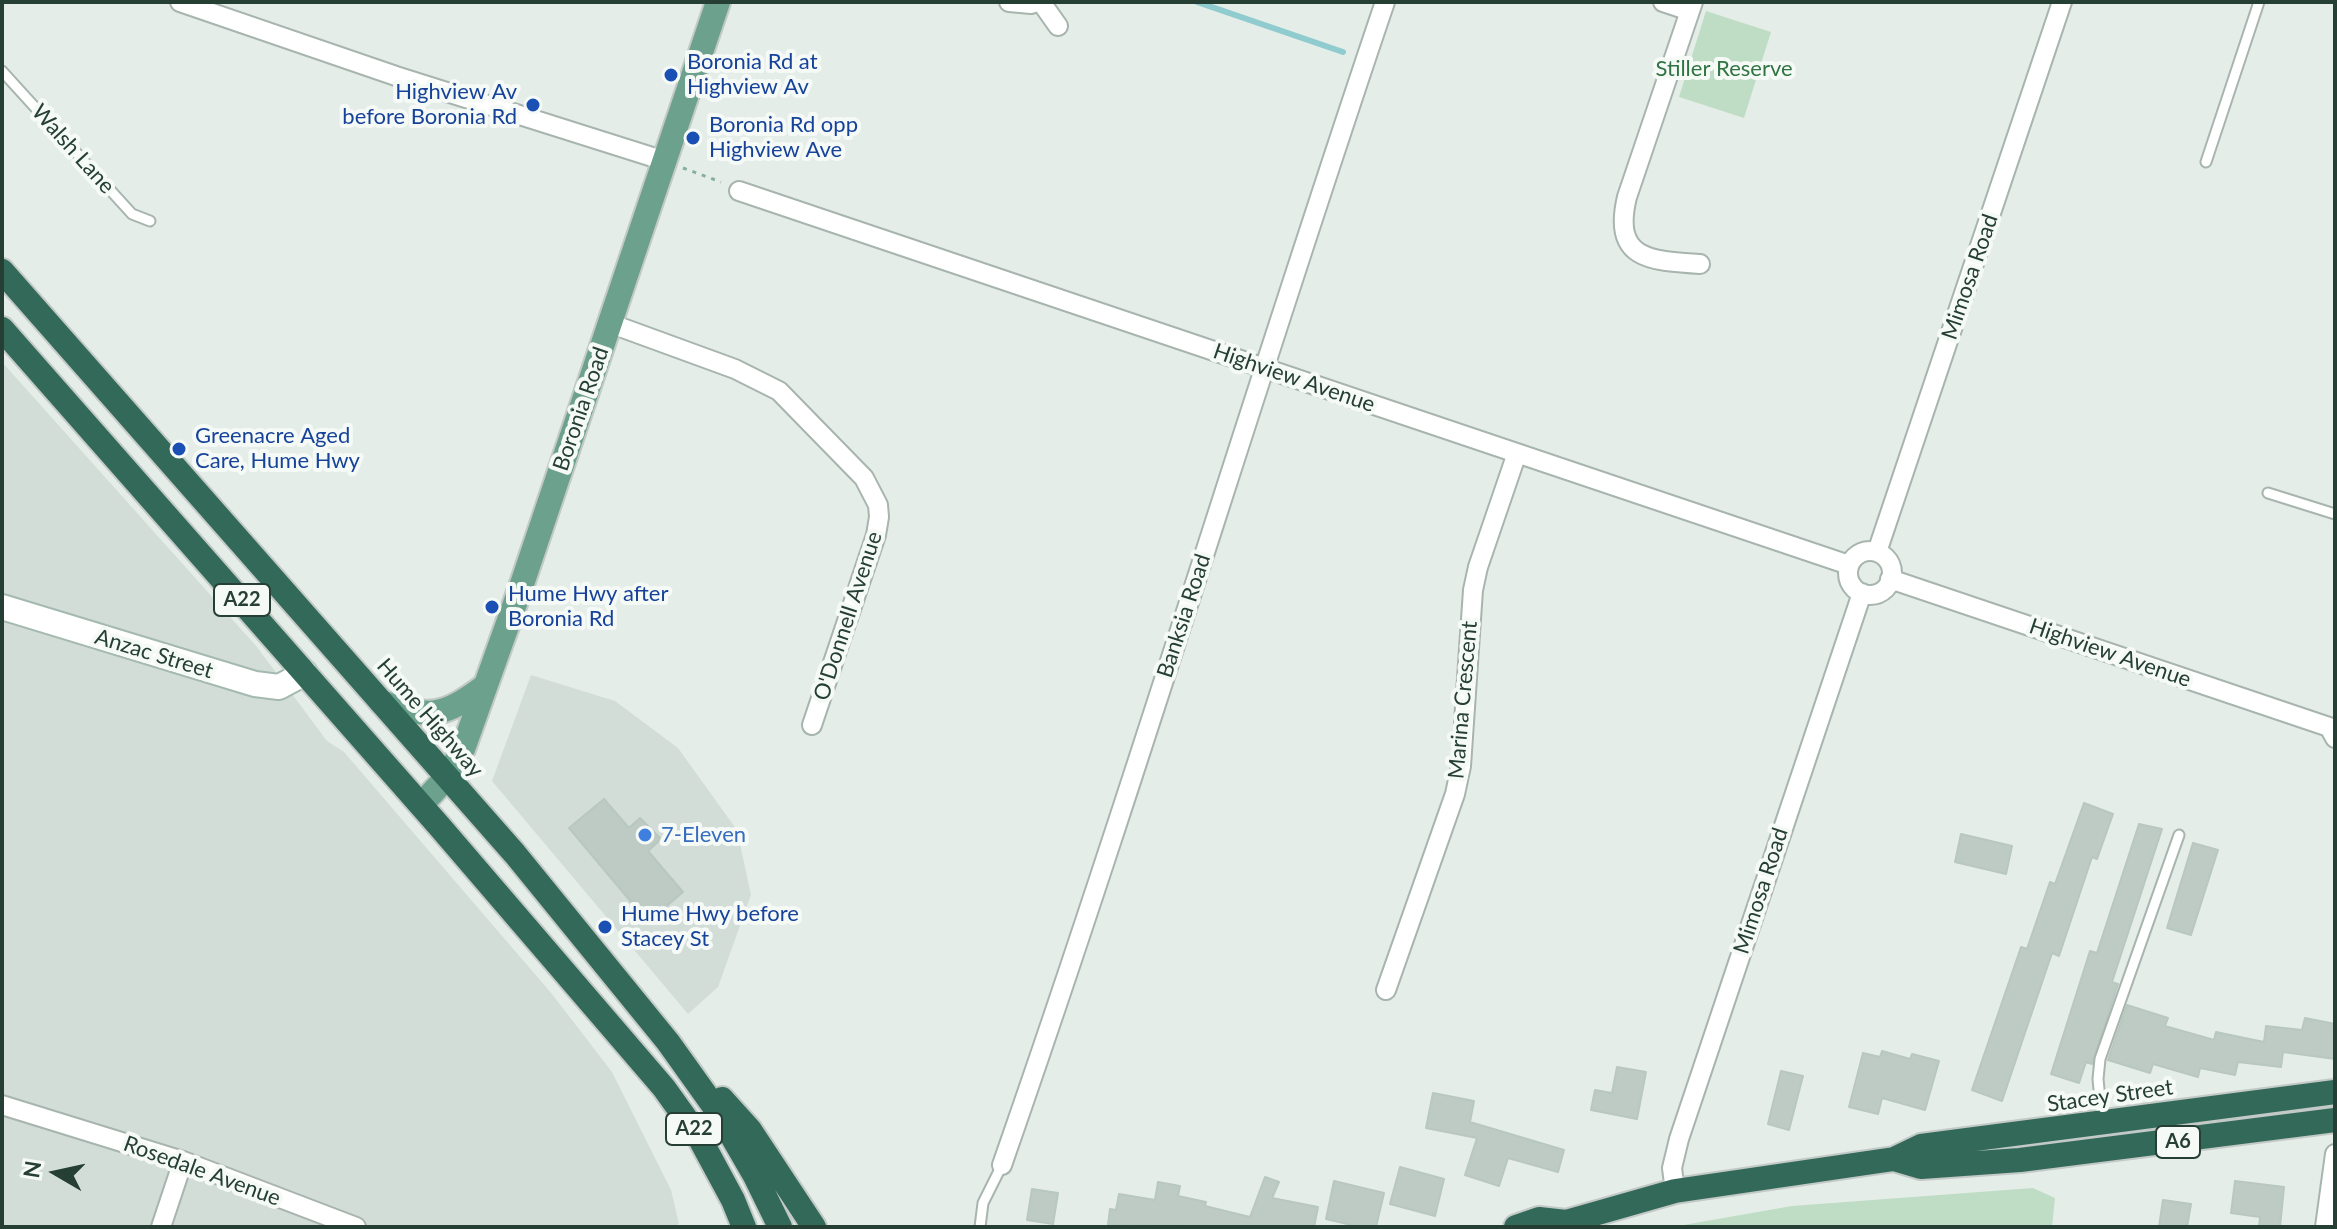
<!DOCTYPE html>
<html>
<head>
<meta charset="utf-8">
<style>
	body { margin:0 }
	#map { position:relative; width:2337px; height:1229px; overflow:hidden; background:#e5ede9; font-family:Lato,sans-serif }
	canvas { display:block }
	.frame { position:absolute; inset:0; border:4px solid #253f35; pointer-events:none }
	.north { position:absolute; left:16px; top:1133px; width:80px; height:80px; -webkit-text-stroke:6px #f6faf7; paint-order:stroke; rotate:279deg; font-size:22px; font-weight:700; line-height:32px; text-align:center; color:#253f35 }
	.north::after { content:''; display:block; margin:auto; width:28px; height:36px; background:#253f35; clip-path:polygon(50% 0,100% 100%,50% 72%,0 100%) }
</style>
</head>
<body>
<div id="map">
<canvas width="2337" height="1229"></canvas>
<div class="frame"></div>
<div class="north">N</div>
</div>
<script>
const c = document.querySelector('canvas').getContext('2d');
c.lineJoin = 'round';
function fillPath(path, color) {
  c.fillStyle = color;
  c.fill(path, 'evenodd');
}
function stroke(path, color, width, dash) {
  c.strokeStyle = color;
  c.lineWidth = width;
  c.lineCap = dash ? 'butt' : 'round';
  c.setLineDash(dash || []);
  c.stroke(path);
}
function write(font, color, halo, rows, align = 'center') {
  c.font = font + ' Lato,sans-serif';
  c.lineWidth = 8;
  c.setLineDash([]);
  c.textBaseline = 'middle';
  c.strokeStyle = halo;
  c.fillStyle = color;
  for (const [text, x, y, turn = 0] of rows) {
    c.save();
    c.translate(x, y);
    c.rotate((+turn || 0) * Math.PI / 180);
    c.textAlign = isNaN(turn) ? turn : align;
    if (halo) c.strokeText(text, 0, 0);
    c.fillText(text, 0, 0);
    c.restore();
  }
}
fillPath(new Path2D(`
	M2,362l255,285 70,94 17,11 208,242 60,78 59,118 8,34 -6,3h-671z
	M531,675l84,26 63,47 59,82 14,65 -33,92 -30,27 -196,-233z`), '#d3ddd8');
fillPath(new Path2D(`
	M1706,11l65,21 -27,86 -65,-21z
	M2033,1188l22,10 -3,29h-380l120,-21z`), '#bfddc4');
stroke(new Path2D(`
	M1197,2l146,50`), '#90cccf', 6);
const building = new Path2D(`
	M604,799l25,29 11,-10 21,21 -13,12 35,41 -35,30 -79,-94z
	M2084,803l29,11 -16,45 -5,-2 -33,99 -7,-3 -50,148 -30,-11 49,-143 6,2 23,-67 5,2z
	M2139,824l23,5 -50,153 6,2 -26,80 -6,-2 -7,21 -28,-9 39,-123 7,2z
	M1961,834l51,12 -6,28 -51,-12z
	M2193,843l25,7 -27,85 -24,-7z
	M2127,1005l41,13 -3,8 49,14 2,-8 48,10 2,-16 36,4 3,-12 30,6v35l-52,-7 -2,15 -43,-5 -3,13 -35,-7 -2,9 -45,-13 -3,9 -42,-13z
	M1882,1051l28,8 2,-5 27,7 -14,49 -43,-12 -4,16 -29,-7 14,-54 17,4z
	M1617,1067l29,5 -9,47 -46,-9 4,-20 17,3z
	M1781,1071l22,5 -14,54 -21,-6z
	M1433,1093l41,8 -4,21 94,28 -6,22 -50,-14 -9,28 -34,-11 12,-37 -51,-10z
	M1400,1167l44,12 -9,37 -45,-12z
	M1265,1177l14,5 -7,16 46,9 -4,20 -206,-2 2,-16 6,1 3,-16 36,6 3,-18 22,4 -2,10 28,6 -1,4 45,11z
	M1334,1181l50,12 -8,34h-16l-34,-8z
	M2235,1181l49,6 -4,40h-21l1,-10 -29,-4z
	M1032,1189l26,4 -5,31 -26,-4z
	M2163,1200l28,4 -4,23h-28z`);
fillPath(building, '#bdcbc4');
stroke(building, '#b8c7bf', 2);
const lane = new Path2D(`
	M2,71l130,143 18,7
	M2206,162l53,-160
	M2268,493l67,21
	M2102,1120l-4,-41 2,-20 79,-224
	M980,1227l3,-24 19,-38`);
const street = new Path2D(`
	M180,2l216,74 269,85
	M1009,2l22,2 6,-2
	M1041,2l17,24
	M1663,2l27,9
	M1693,2l-66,195c-15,62 22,64 73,67
	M739,191l1110,374
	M609,323l126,46 44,22 85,87 14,27 1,12 -3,18 -64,190
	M1848 573a22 22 0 1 1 44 0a22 22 0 1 1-44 0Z
	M1877,552l185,-550
	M1890,579l439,148 6,11
	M1386,990l69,-196 6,-28 12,-176 5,-23 39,-114
	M2,1105l181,56 173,66
	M1002,1165c135,-386 252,-777 383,-1163
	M1675,1191l-3,-23 7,-29 183,-546
	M161,1227l22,-66
	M2325,1227l10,-73`);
const secondary = new Path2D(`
	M2,607l253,77 24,3 26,-14`);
const primary = new Path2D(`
	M381,702c48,18 64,14 104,-16
	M421,805l26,-28 16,-28 59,-165 196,-582`);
const highway = new Path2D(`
	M2,271l513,583 153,188 50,70 37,64 25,51
	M2,329l438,498 224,261 35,49 34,63 11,27
	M722,1099l28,31 64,97
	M1894,1159l27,8 99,-7 315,-40
	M1516,1227l23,-8 27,3 109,-31 219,-32 27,-13 414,-54`);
stroke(lane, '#a8b5af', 13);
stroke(street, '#a8b5af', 22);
stroke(secondary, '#a4b9af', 28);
stroke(primary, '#c2c9c6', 28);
stroke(highway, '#c2c9c6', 28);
stroke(new Path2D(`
	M683,168l38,14`), '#87af9e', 3, [4, 6]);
stroke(lane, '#fff', 9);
stroke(street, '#fff', 18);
stroke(secondary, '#fff', 24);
stroke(primary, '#6ca18d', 24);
stroke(highway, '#326958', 24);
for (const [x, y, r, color] of [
	[671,75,8,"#1a4fb4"],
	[533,105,8,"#1a4fb4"],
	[693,138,8,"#1a4fb4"],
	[179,449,8,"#1a4fb4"],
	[492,607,8,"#1a4fb4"],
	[645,835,8,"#3f7fe0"],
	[605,927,8,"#1a4fb4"]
]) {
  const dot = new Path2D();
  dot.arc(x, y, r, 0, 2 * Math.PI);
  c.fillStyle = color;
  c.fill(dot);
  stroke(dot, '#f6faf7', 3);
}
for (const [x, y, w] of [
	[242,600,56],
	[694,1129,56],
	[2178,1142,44]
]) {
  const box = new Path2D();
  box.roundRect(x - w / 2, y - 16, w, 32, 6);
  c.fillStyle = '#f6faf7';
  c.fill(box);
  stroke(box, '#253f35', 2);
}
write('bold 20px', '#253f35', null, [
	["A22",242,600],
	["A22",694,1129],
	["A6",2178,1142]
]);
write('22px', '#164399', '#f6faf7', [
	["Boronia Rd at",687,62],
	["Highview Av",687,87],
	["Highview Av",517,92,"right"],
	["before Boronia Rd",517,117,"right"],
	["Boronia Rd opp",709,125],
	["Highview Ave",709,150],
	["Greenacre Aged",195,436],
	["Care, Hume Hwy",195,461],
	["Hume Hwy after",508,594],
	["Boronia Rd",508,619],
	["Hume Hwy before",621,914],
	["Stacey St",621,939]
], 'left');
write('22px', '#317443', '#f6faf7', [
	["Stiller Reserve",1724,69]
]);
write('22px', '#253f35', '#f6faf7', [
	["Walsh Lane",73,149,48],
	["Mimosa Road",1970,277,-71],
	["Highview Avenue",1294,378,19],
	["Boronia Road",581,409,-71],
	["O'Donnell Avenue",848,616,-72],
	["Banksia Road",1184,616,-72],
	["Highview Avenue",2110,653,19],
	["Anzac Street",154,654,17],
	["Marina Crescent",1463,700,-85],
	["Hume Highway",430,718,49],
	["Mimosa Road",1761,891,-72],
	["Stacey Street",2110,1096,-8],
	["Rosedale Avenue",202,1171,20]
]);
write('22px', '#366cbe', '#f6faf7', [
	["7-Eleven",661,835]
], 'left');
</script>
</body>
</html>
